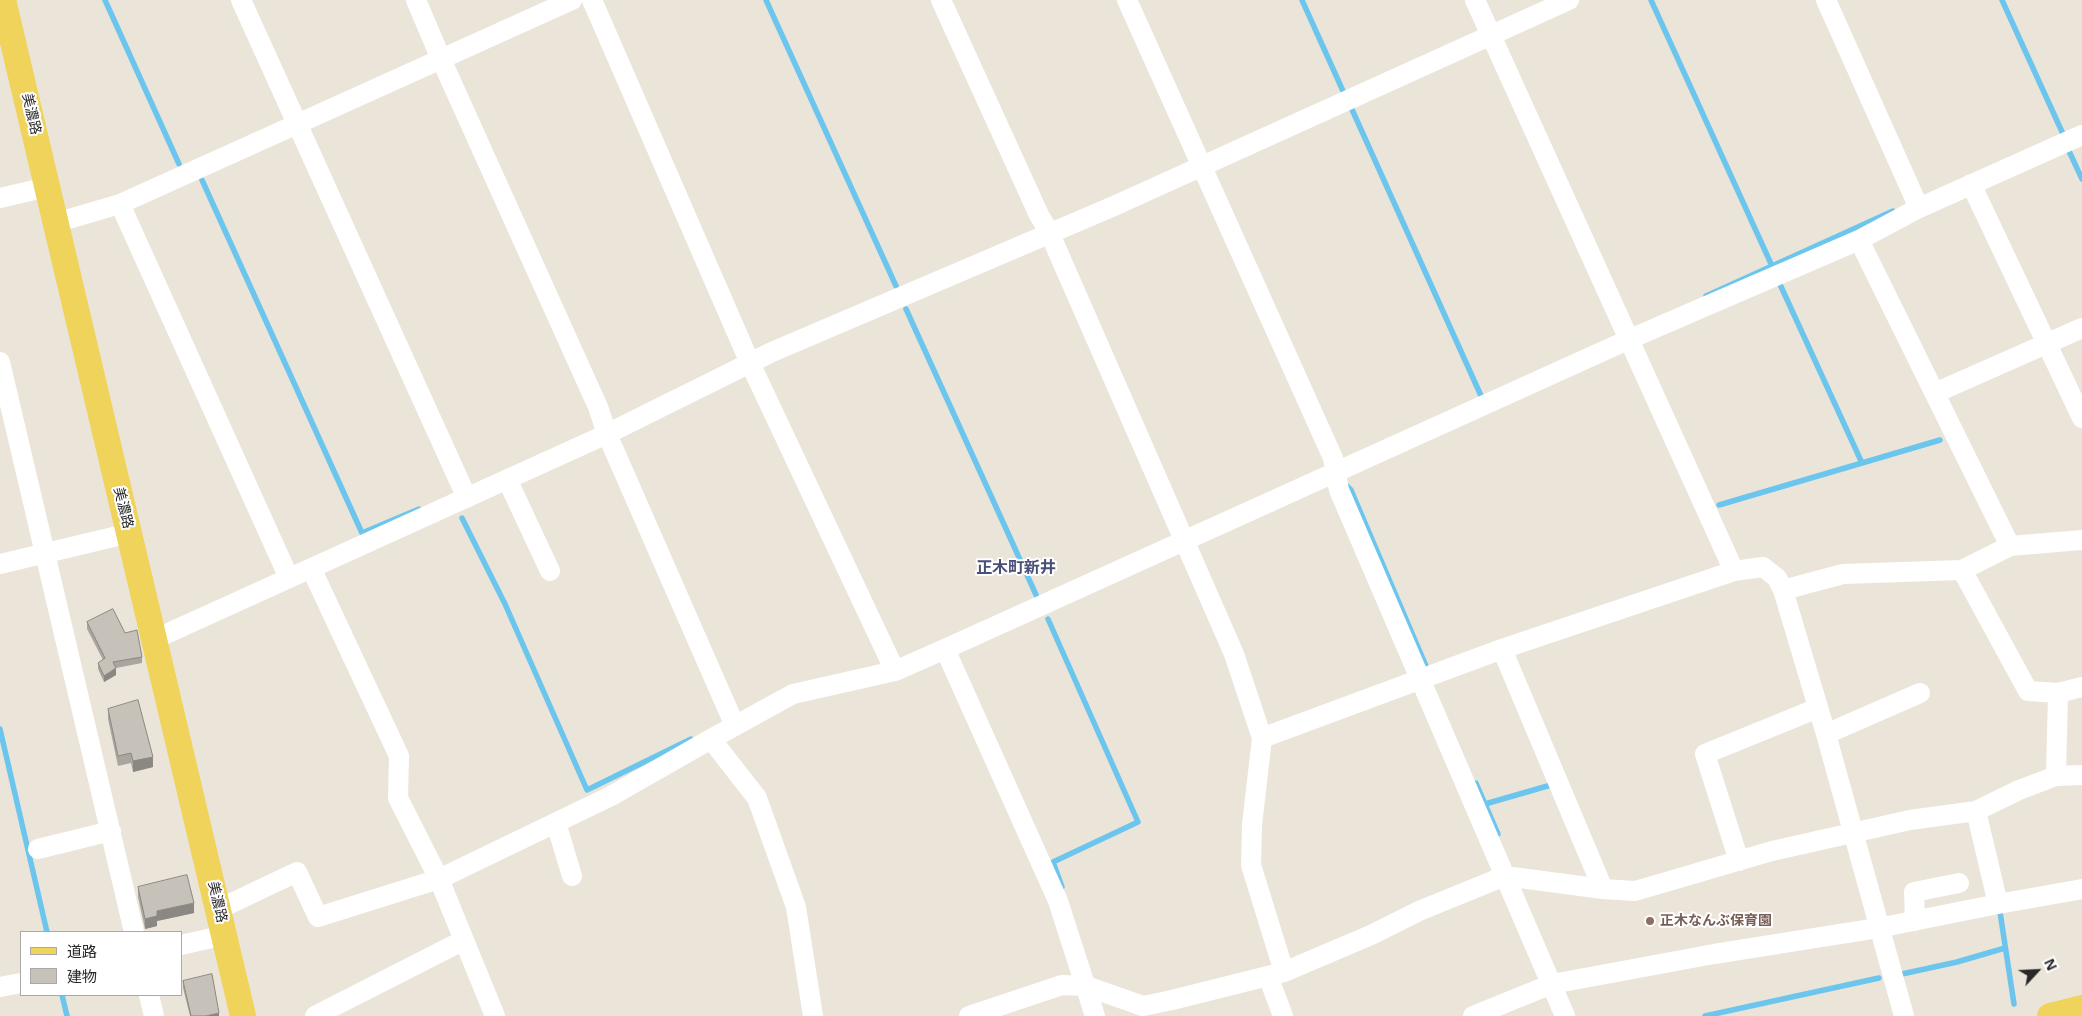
<!DOCTYPE html>
<html>
<head>
<meta charset="utf-8">
<style>
	body { margin:0 }
	#map { position:relative; width:2082px; height:1016px; overflow:hidden; background:#ebe4d9; font-family:"Noto Sans","Noto Sans JP",sans-serif }
	canvas { display:block }
	.legend { position:absolute; left:20px; top:931px; width:162px; height:65px; box-sizing:border-box; background:#fff; border:1px solid #a9a9a9; margin:0; padding:6px 9px; list-style:none; font-size:15px; color:#282828 }
	.legend li { display:flex; align-items:center; gap:10px; height:25px }
	.legend b { width:25px; border:1px solid #a9a9a9 }
	.north { position:absolute; left:2012px; top:946px; width:50px; height:50px; -webkit-text-stroke:4px #fff; paint-order:stroke; rotate:65deg; font-size:14px; font-weight:700; line-height:20px; text-align:center; color:#282828 }
	.north::after { content:''; display:block; margin:auto; width:18px; height:22px; background:#282828; clip-path:polygon(50% 0,100% 100%,50% 72%,0 100%) }
</style>
</head>
<body>
<div id="map">
<canvas width="2082" height="1016"></canvas>
<ul class="legend">
<li><b style="height:6px;background:#efd35a"></b>道路</li>
<li><b style="height:14px;background:#c6c1b9"></b>建物</li>
</ul>
<div class="north">N</div>
</div>
<script>
const c = document.querySelector('canvas').getContext('2d');
c.lineJoin = 'round';
function stroke(path, color, width, dash) {
  c.strokeStyle = color;
  c.lineWidth = width;
  c.lineCap = dash ? 'butt' : 'round';
  c.setLineDash(dash || []);
  c.stroke(path);
}
function fillPath(path, color) {
  c.fillStyle = color;
  c.fill(path, 'evenodd');
}
function write(font, color, halo, rows, align = 'center') {
  c.font = font + ' "Noto Sans","Noto Sans JP",sans-serif';
  c.lineWidth = 4;
  c.setLineDash([]);
  c.textBaseline = 'middle';
  c.strokeStyle = halo;
  c.fillStyle = color;
  for (const [text, x, y, turn = 0] of rows) {
    c.save();
    c.translate(x, y);
    c.rotate((+turn || 0) * Math.PI / 180);
    c.textAlign = isNaN(turn) ? turn : align;
    if (halo) c.strokeText(text, 0, 0);
    c.fillText(text, 0, 0);
    c.restore();
  }
}
stroke(new Path2D(`
	M105,0l74,164
	M766,0l130,286
	M1302,0l41,91
	M1651,0l121,266
	M2002,0l61,134
	M1350,105l132,293
	M2069,151l13,28
	M202,180l160,353 57,-24
	M1778,280l84,183 78,-23
	M1706,296l187,-85
	M906,309l131,288
	M1347,486l4,4 75,176
	M1719,505l143,-42
	M462,518l43,86 82,186 104,-51
	M1048,619l90,203 -85,40 9,25
	M0,729l47,203
	M1476,783l22,51
	M1485,804l66,-19
	M2000,912l14,92
	M1902,974l55,-12 48,-14
	M62,995l5,21
	M1705,1016l174,-38`), '#6cc5ed', 5.5);
stroke(new Path2D(`
	M241,0l226,498
	M416,0l25,59 157,348 9,27 128,292
	M592,0l158,363 145,308
	M941,0l98,215 11,19 184,420 28,84 -10,87 -1,40 33,107
	M1127,0l206,458 6,32 226,526
	M1475,0l259,571 29,-4 14,11 6,12 43,144 78,282
	M1826,0l93,208
	M1971,184l111,234
	M0,198l47,-11
	M120,204l169,374
	M55,223l65,-19 452,-204
	M1859,240l151,306
	M0,362l134,570
	M1935,393l147,-65
	M507,479l43,92
	M2082,540l-72,6 -48,24 66,121 30,2 24,-6
	M0,564l130,-31
	M311,568l88,188 -1,42 41,81 56,137
	M1783,590l60,-16 119,-4
	M155,639l452,-205 165,-82 342,-146 455,-206
	M945,649l113,252 37,115
	M1502,649l101,240
	M1826,734l94,-41
	M1262,738l240,-89 232,-78
	M711,739l46,59 39,109 17,109
	M2056,776l2,-83
	M1976,811l22,93
	M556,823l16,53
	M38,849l73,-18
	M1739,861l-34,-107 113,-46
	M219,909l78,-37 21,45 121,-38 172,-83 100,-57 82,-45 102,-23 50,-22 685,-310 229,-99 60,-32 163,-73
	M1915,921l-1,-29 45,-9
	M181,945l44,-10
	M1268,976l15,40
	M0,987l21,-4
	M149,995l5,21
	M315,1016l149,-76
	M969,1016l93,-31 24,1 57,20 29,-6 112,-28 87,-37 48,-24 86,-35 98,13 32,2 137,-40 138,-31 66,-9 43,-21 37,-14 26,-1
	M1473,1016l79,-32 162,-30 164,-26 120,-24 84,-15`), '#fff', 20);
stroke(new Path2D(`
	M3,0l240,1016
	M2050,1016l32,-8`), '#efd35a', 26);
fillPath(new Path2D(`
	M87,622l38,11 17,24v6l-26,5v7l-12,7 -6,-13v-6l5,-3 -16,-31z
	M108,709l45,58 -20,5 -2,-9 -13,3 -10,-47z
	M138,887l56,26 -37,8v5l-12,3 -7,-32z
	M183,981l36,35h-29l-7,-28z`), '#aaa69f');
fillPath(new Path2D(`
	M116,668v7l-12,7v-6z
	M153,757v10l-20,5v-11z
	M194,903v10l-37,8v5l-12,3v-10l12,-8z
	M219,1013v3h-13z`), '#8b8782');
const building = new Path2D(`
	M113,609l12,24 12,-3 5,27 -29,5 3,6 -12,8 -6,-13 7,-5 -18,-36z
	M138,700l15,57 -20,4 -2,-8 -13,3 -10,-47z
	M187,875l7,28 -37,8v5l-12,3 -7,-32z
	M212,974l7,39 -13,3h-15l-8,-35z`);
fillPath(building, '#c6c1b9');
stroke(building, '#8b8782', 1);
for (const [x, y, r, color] of [
	[1650,921,5,"#8d6e63"]
]) {
  const dot = new Path2D();
  dot.arc(x, y, r, 0, 2 * Math.PI);
  c.fillStyle = color;
  c.fill(dot);
  stroke(dot, '#fff', 2);
}
write('14px', '#282828', '#fff', [
	["美濃路",31,114,77],
	["美濃路",123,508,76],
	["美濃路",217,902,77]
]);
write('bold 14px', '#785e54', '#fff', [
	["正木なんぶ保育園",1660,921]
], 'left');
write('bold 16px', '#494f78', '#fff', [
	["正木町新井",1016,568]
]);
</script>
</body>
</html>
